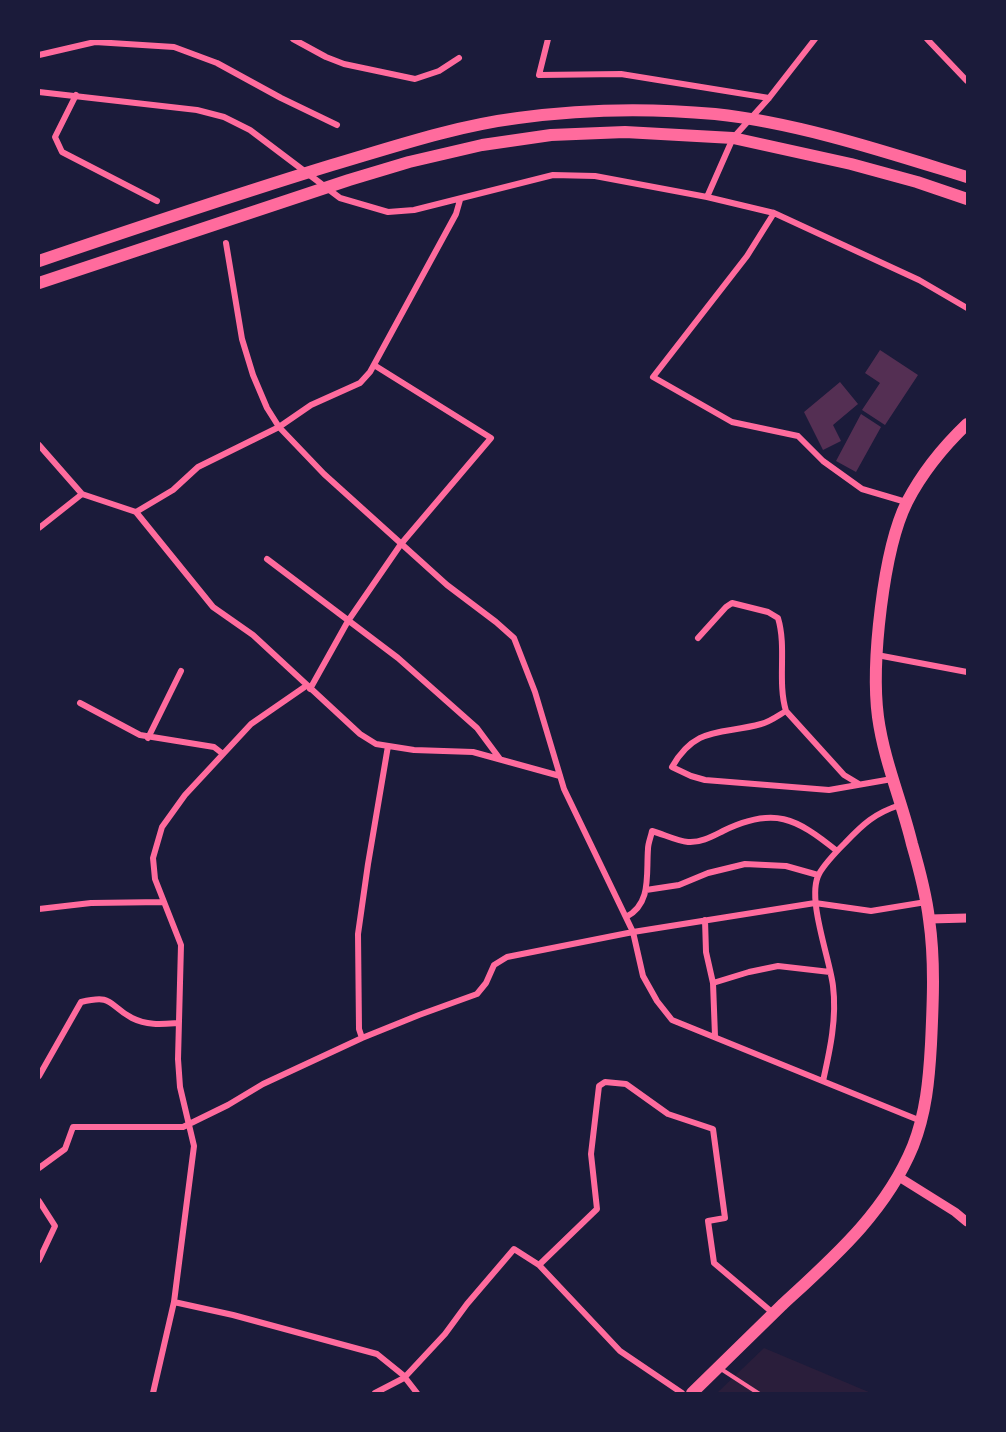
<!DOCTYPE html>
<html>
<head>
<meta charset="utf-8">
<style>
	body { margin:0 }
	#map { position:relative; width:1006px; height:1432px; overflow:hidden; background:#1b1b3a; font-family:Signika,sans-serif }
	canvas { display:block }
	.frame { position:absolute; inset:0; border:40px solid #1b1b3a; pointer-events:none }
</style>
</head>
<body>
<div id="map">
<canvas width="1006" height="1432"></canvas>
<div class="frame"></div>
</div>
<script>
const c = document.querySelector('canvas').getContext('2d');
c.lineJoin = 'round';
function fillPath(path, color) {
  c.fillStyle = color;
  c.fill(path, 'evenodd');
}
function stroke(path, color, width, dash) {
  c.strokeStyle = color;
  c.lineWidth = width;
  c.lineCap = dash ? 'butt' : 'round';
  c.setLineDash(dash || []);
  c.stroke(path);
}
fillPath(new Path2D(`
	M764,1348l107,45h-154z`), '#2a1e3b');
fillPath(new Path2D(`
	M880,350l38,25 -33,50 -23,-15 18,-27 -15,-10z
	M840,382l18,22 -25,21 8,16 -18,9 -19,-38z
	M861,414l20,13 -25,45 -20,-11z`), '#542f53');
stroke(new Path2D(`
	M721,1369l37,24`), '#ff6b9d', 4);
stroke(new Path2D(`
	M293,39l33,18 18,7 71,15 24,-8 20,-13
	M548,39l-9,36 82,-1 148,24
	M927,39l40,42
	M39,55l56,-13 79,5 43,16 64,35 56,27
	M39,92l158,18 27,7 26,13 90,68 48,14 26,-2 139,-35 42,1 112,21 67,16 145,67 48,28
	M76,95l-21,42 7,15 95,49
	M707,197l26,-59 36,-40 46,-59
	M774,213l-27,43 -94,121 79,45 66,14 25,25 39,28 44,13
	M226,243l16,96 11,36 14,33 12,19 45,47 123,111 49,37 18,16 21,54 29,97 69,143 10,44 14,25 15,19 249,101
	M39,445l43,49 54,18 77,95 40,28 107,99 16,10 38,6 59,2 87,24
	M136,512l37,-22 25,-23 81,-40 32,-22 49,-22 10,-11 86,-158 4,-14
	M39,528l43,-34
	M267,559l131,99 79,70 23,31
	M698,638l28,-31 6,-4 36,9 10,6c9,30 -1,63 8,93l58,64 15,9
	M877,655l90,17
	M310,689l38,-68 53,-77 90,-106 -117,-73
	M80,703l60,32 74,12 9,7
	M786,711c-7,4 -16,11 -25,13 -39,11 -65,1 -89,43l19,9 14,4 124,10 63,-11
	M148,738l33,-67
	M646,890l33,-5 29,-12 37,-9 41,2 32,9
	M39,909l52,-6 73,-1
	M626,917c26,-13 20,-43 22,-68 0,-6 3,-12 4,-18 11,3 25,10 36,11 13,1 25,-6 35,-11 51,-25 73,-13 114,20
	M705,920l1,32 7,31 2,53
	M713,983l36,-11 29,-6 52,6
	M362,1038l-3,-9 -1,-95 10,-70 20,-118
	M39,1076l42,-74c34,-8 26,3 51,16 16,8 31,6 47,5
	M823,1081c7,-31 14,-63 10,-95 -3,-27 -27,-88 -14,-112 6,-11 17,-22 26,-31 18,-19 30,-30 55,-38
	M39,1168l26,-19 8,-22h110l45,-22 35,-21 99,-46 57,-23 58,-21 9,-11 8,-18 13,-8 126,-25 182,-29 56,8 55,-9
	M39,1201l16,25 -16,34
	M539,1265l58,-56 -6,-55 8,-68 6,-4 21,2 42,30 45,15 12,89 -17,3 6,42 59,50
	M174,1302l59,13 144,39 26,21 14,18
	M153,1393l21,-91 20,-156 -14,-59 -2,-28 3,-114 -26,-66 -2,-21 9,-31 23,-32 66,-71 55,-38
	M375,1393l29,-15 41,-44 22,-30 47,-55 25,16 81,86 62,42`), '#ff6b9d', 6);
stroke(new Path2D(`
	M930,919l37,-1
	M899,1177l56,35 12,10`), '#ff6b9d', 9);
stroke(new Path2D(`
	M39,261c97,-33 195,-66 293,-96 61,-18 123,-39 186,-47 65,-9 132,-10 197,-4 84,9 171,38 252,63
	M39,283l310,-103 60,-18 73,-17 69,-10 74,-3 108,6 118,26 66,18 50,17`), '#ff6b9d', 12);
stroke(new Path2D(`
	M692,1393c30,-29 60,-59 90,-88 51,-47 104,-93 131,-159 13,-33 16,-66 18,-102 2,-42 4,-84 -2,-125 -3,-25 -10,-51 -17,-75 -10,-42 -28,-83 -34,-127 -7,-53 5,-167 29,-215 15,-29 37,-56 60,-78`), '#ff6b9d', 12);
</script>
</body>
</html>
